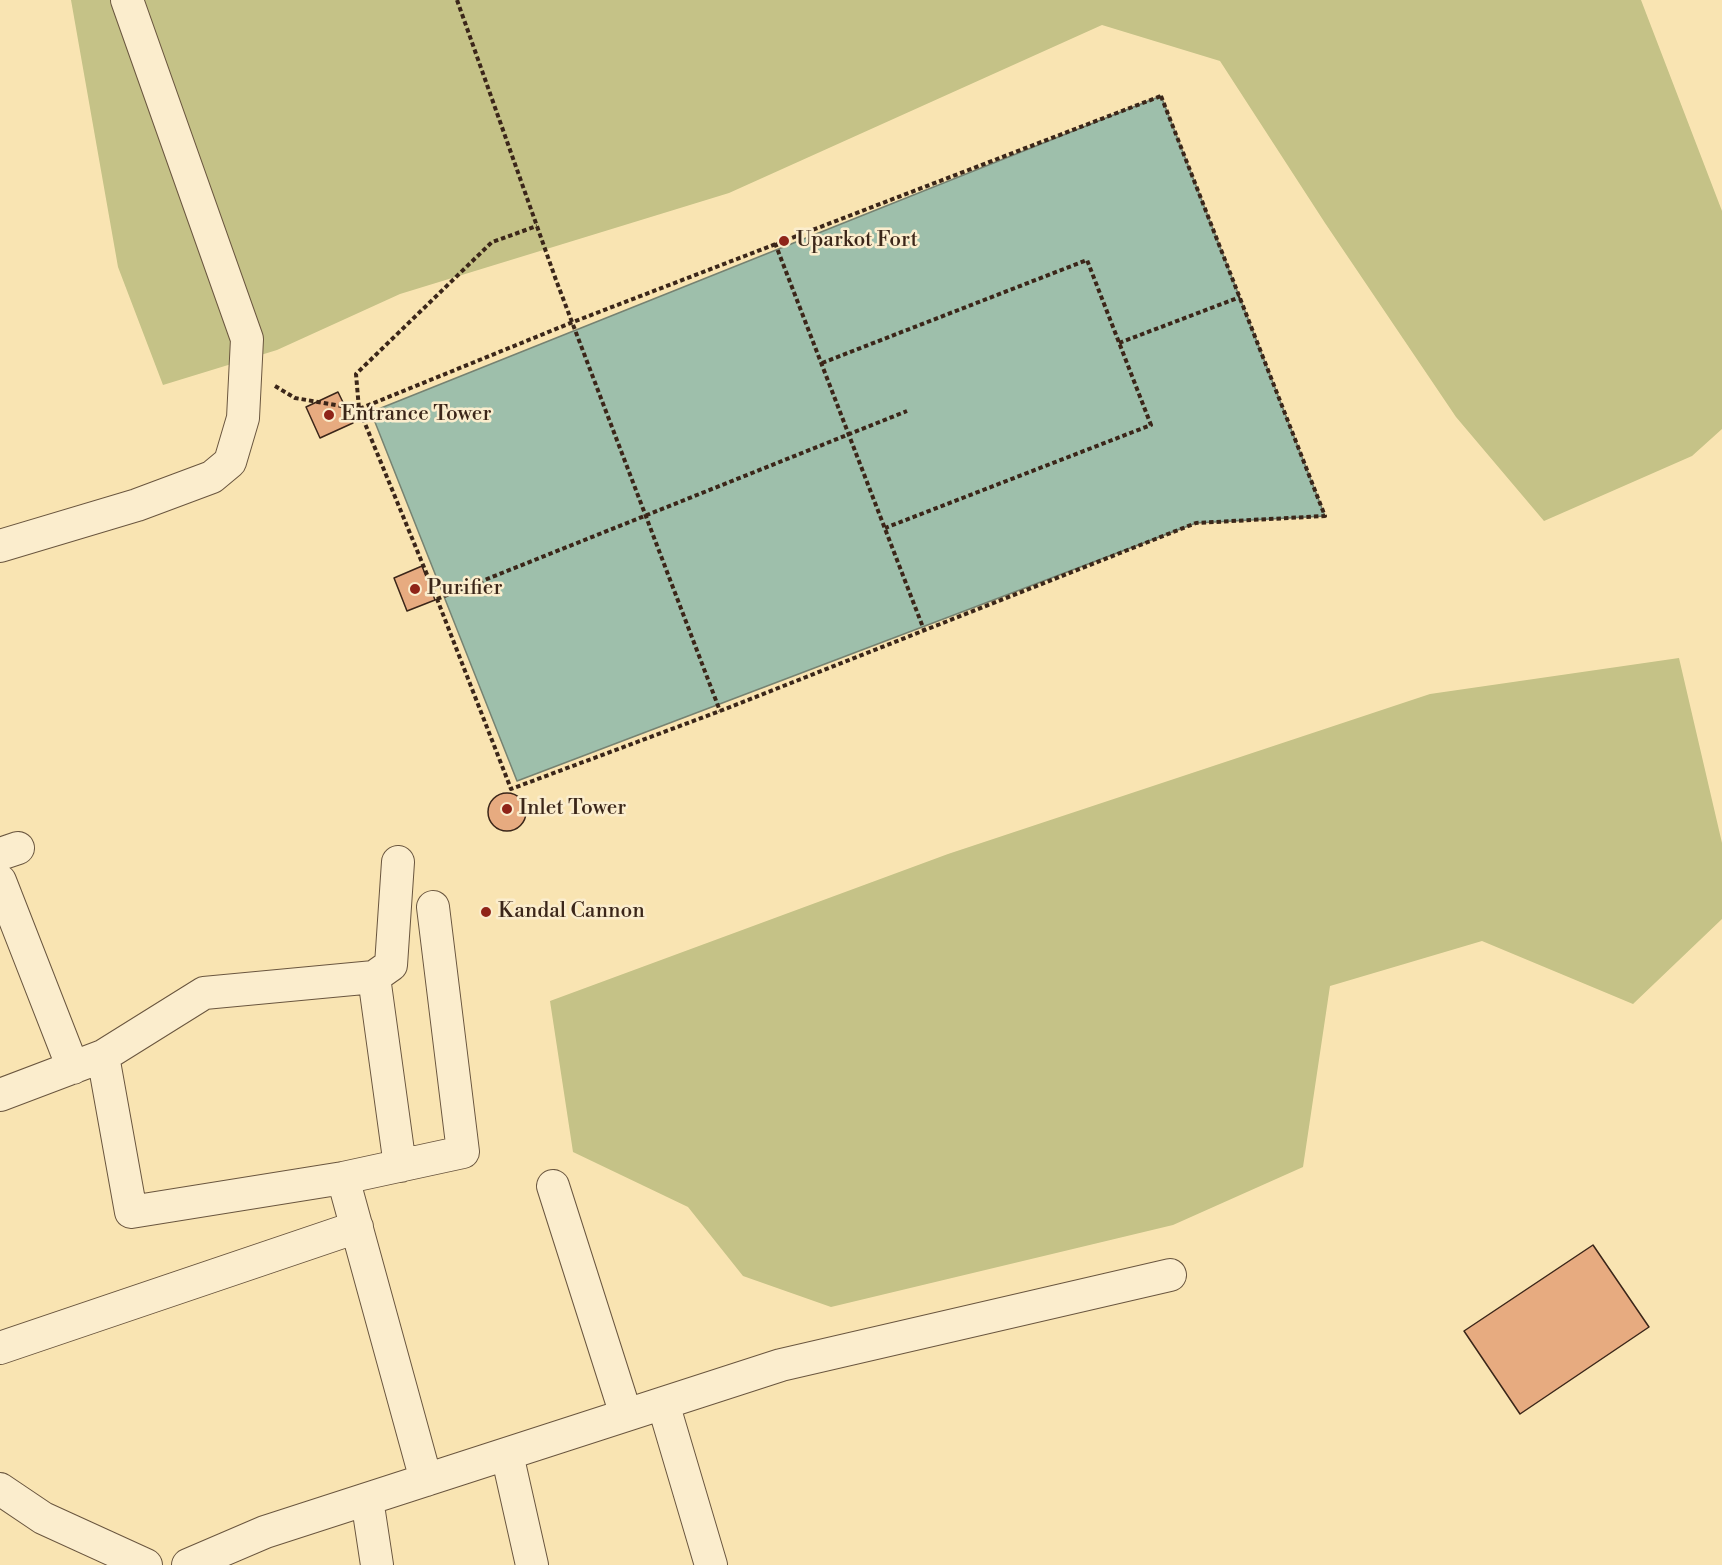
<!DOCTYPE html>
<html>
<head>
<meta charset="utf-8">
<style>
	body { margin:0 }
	canvas { display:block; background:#f9e4b2 }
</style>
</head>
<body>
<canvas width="1722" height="1565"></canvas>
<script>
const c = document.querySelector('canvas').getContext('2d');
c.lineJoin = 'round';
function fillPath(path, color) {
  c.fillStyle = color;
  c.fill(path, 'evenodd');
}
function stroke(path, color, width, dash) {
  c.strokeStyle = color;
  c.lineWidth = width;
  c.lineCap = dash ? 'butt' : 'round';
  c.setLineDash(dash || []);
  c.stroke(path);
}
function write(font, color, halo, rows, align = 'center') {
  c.font = font + ' "Libre Bodoni",serif';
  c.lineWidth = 5;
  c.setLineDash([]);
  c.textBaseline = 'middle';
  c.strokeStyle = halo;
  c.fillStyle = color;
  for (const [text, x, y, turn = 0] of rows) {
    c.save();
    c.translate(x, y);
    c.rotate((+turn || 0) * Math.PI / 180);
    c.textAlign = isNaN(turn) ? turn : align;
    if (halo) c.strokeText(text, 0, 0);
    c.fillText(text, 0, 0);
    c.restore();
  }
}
fillPath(new Path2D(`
	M71,0h1570l81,211v218l-30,27 -148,65 -88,-104 -131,-194 -105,-162 -118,-36 -373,168 -329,101 -123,56 -114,35 -45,-118z
	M1679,658l43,185v76l-89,85 -151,-63 -152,45 -27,181 -130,58 -342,82 -88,-31 -55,-69 -115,-55 -23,-151 398,-147 482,-160z`), '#c5c287');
const water = new Path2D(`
	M1161,96l164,420 -129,7 -679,258 -146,-369z`);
fillPath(water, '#9ebfab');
stroke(water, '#768271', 1.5);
const building = new Path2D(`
	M338,392l15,31 -33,15 -14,-31z
	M422,566l13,34 -28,11 -13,-33z
	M488 812a19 19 0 1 1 38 0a19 19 0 1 1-38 0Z
	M1593,1245l56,82 -129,87 -56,-83z`);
fillPath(building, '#e7ab80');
stroke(building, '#3b2619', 1.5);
const minor = new Path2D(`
	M0,546l137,-41 75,-28 18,-15 13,-44 4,-79 -120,-339
	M0,854l18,-6
	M398,862l-7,103 -17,12 26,189
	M0,881l73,187
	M103,1056l28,156 212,-34 120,-26 -30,-245
	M0,1095l103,-39 101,-63 170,-16
	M343,1178l83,302
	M553,1186l73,229
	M0,1348l357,-121
	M663,1403l48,162
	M507,1454l25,111
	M0,1489l43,29 103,47
	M367,1499l10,66
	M188,1565l77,-33 516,-167 389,-90`);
stroke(minor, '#6a563f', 34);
stroke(new Path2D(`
	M457,0l99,280 164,431
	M1161,96l164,420 -129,7 -476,188 -209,78 -74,-190 -78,-190 214,-87z
	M775,243l149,387
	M1119,343l121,-46
	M822,363l265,-103 64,165 -266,103
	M275,386l20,12 64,11 -3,-35 136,-132 45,-16
	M437,599l470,-188`), '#3b2619', 4, [4.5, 3]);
stroke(minor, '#fbedcd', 32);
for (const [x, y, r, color] of [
	[784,241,6,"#8f2418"],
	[329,415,6,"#8f2418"],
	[415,589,6,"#8f2418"],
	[507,809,6,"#8f2418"],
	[486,912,6,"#8f2418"]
]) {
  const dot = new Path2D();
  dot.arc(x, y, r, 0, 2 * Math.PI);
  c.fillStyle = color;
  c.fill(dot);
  stroke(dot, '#fbedcd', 2);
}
write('21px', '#3b2619', '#fbedcd', [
	["Uparkot Fort",796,241],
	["Entrance Tower",341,415],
	["Purifier",427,589],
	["Inlet Tower",519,809],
	["Kandal Cannon",498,912]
], 'left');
</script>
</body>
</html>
